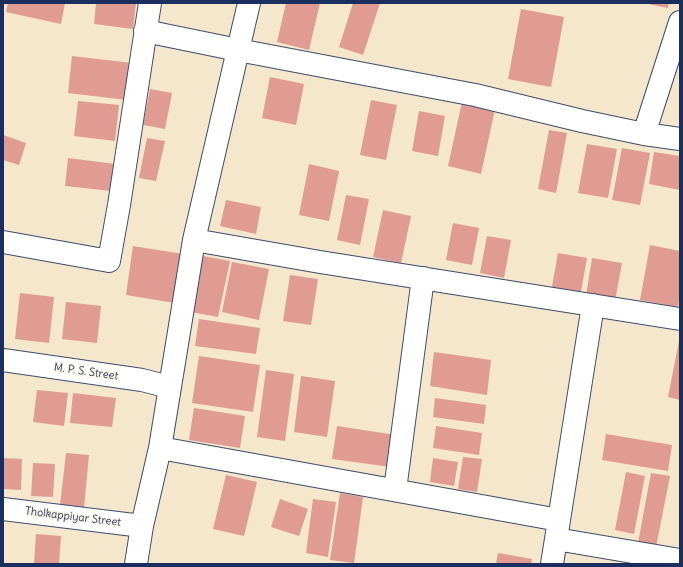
<!DOCTYPE html>
<html>
<head>
<meta charset="utf-8">
<style>
	body { margin:0 }
	#map { position:relative; width:683px; height:567px; overflow:hidden; background:#f4e7cc; font-family:Delius,sans-serif }
	canvas { display:block }
	.frame { position:absolute; inset:0; border:4px solid #1b2f5e; pointer-events:none }
</style>
</head>
<body>
<div id="map">
<canvas width="683" height="567"></canvas>
<div class="frame"></div>
</div>
<script>
const c = document.querySelector('canvas').getContext('2d');
c.lineJoin = 'round';
function fillPath(path, color) {
  c.fillStyle = color;
  c.fill(path, 'evenodd');
}
function stroke(path, color, width, dash) {
  c.strokeStyle = color;
  c.lineWidth = width;
  c.lineCap = dash ? 'butt' : 'round';
  c.setLineDash(dash || []);
  c.stroke(path);
}
function write(font, color, halo, rows, align = 'center') {
  c.font = font + ' Delius,sans-serif';
  c.lineWidth = 3;
  c.setLineDash([]);
  c.textBaseline = 'middle';
  c.strokeStyle = halo;
  c.fillStyle = color;
  for (const [text, x, y, turn = 0] of rows) {
    c.save();
    c.translate(x, y);
    c.rotate((+turn || 0) * Math.PI / 180);
    c.textAlign = isNaN(turn) ? turn : align;
    if (halo) c.strokeText(text, 0, 0);
    c.fillText(text, 0, 0);
    c.restore();
  }
}
fillPath(new Path2D(`
	M8,3h57l-4,21 -55,-12z
	M96,3h40l-3,26 -39,-5z
	M286,3h34l-11,47 -32,-8z
	M353,3h27l-17,52 -24,-8z
	M643,3h26l-1,5z
	M521,9l43,8 -13,70 -43,-8z
	M72,56l60,7 -5,37 -59,-7z
	M270,77l34,7 -8,41 -34,-7z
	M150,89l22,4 -7,36 -22,-4z
	M371,100l26,5 -11,55 -26,-5z
	M78,101l41,4 -4,36 -41,-5z
	M462,102l33,7 -14,65 -33,-8z
	M419,111l26,5 -7,40 -26,-5z
	M549,130l18,3 -11,60 -18,-4z
	M3,135l23,8 -7,22 -16,-5z
	M147,138l18,3 -9,40 -17,-3z
	M587,144l30,5 -9,49 -30,-5z
	M622,148l28,5 -10,52 -28,-5z
	M654,152l26,4v34l-31,-6z
	M68,158l47,6 -3,27 -47,-5z
	M309,164l30,7 -10,50 -30,-6z
	M346,195l23,4 -9,46 -23,-5z
	M226,200l35,7 -5,27 -36,-8z
	M383,210l28,6 -10,47 -28,-6z
	M453,223l26,5 -7,37 -26,-5z
	M487,236l24,4 -7,38 -24,-5z
	M650,245l30,6v43l-2,13 -38,-7z
	M133,246l50,8 -8,49 -49,-8z
	M558,253l29,5 -7,39 -29,-5z
	M203,256l27,5 -12,56 -27,-5z
	M592,258l30,5 -7,38 -29,-5z
	M232,262l37,7 -10,51 -37,-8z
	M290,275l28,4 -7,46 -28,-4z
	M20,293l34,4 -5,46 -34,-4z
	M66,302l35,4 -4,37 -35,-4z
	M199,319l61,9 -4,26 -61,-8z
	M679,341l1,1v58l-12,-3z
	M434,352l57,8 -4,35 -57,-9z
	M199,356l61,9 -7,47 -61,-9z
	M266,370l28,4 -9,67 -28,-4z
	M301,376l34,5 -8,56 -33,-5z
	M37,390l31,3 -4,33 -31,-4z
	M73,393l43,5 -4,29 -42,-4z
	M435,398l51,7 -2,19 -51,-7z
	M194,408l51,8 -5,32 -51,-8z
	M337,426l59,9 -5,32 -59,-8z
	M436,426l46,7 -3,22 -46,-7z
	M606,434l66,11 -4,26 -66,-11z
	M66,453l23,2 -5,53 -24,-3z
	M463,457l19,2 -5,33 -19,-3z
	M3,458l19,1 -1,31 -18,-1z
	M433,458l25,4 -4,24 -24,-4z
	M33,463l22,1 -2,33 -22,-1z
	M626,472l19,4 -11,58 -19,-4z
	M651,473l19,3 -14,71 -18,-4z
	M226,475l31,7 -13,54 -31,-7z
	M340,493l23,4 -9,66 -24,-3z
	M280,499l28,10 -9,27 -28,-9z
	M313,499l23,3 -8,55 -22,-4z
	M36,534l25,2 -2,28h-25z
	M498,553l34,6 -1,5h-35z`), '#e09b92');
const minor = new Path2D(`
	M145,31l93,19 11,-47
	M644,134l36,5
	M194,240l126,22 360,57
	M3,242l106,19 10,-56 31,-202
	M593,305l-37,234 124,21
	M3,360l139,20 27,7
	M160,448l399,72
	M395,490l28,-212
	M3,509l139,17
	M136,564l6,-38 18,-78 34,-208 44,-190 237,45 107,26 62,13 36,-112
	M552,564l4,-25`);
stroke(minor, '#3c4b6e', 24);
stroke(minor, '#fff', 22);
write('11px', '#1b2f5e', '#fcf5e5', [
	["M. P. S. Street",86,372,8],
	["Tholkappiyar Street",73,517,7]
]);
</script>
</body>
</html>
